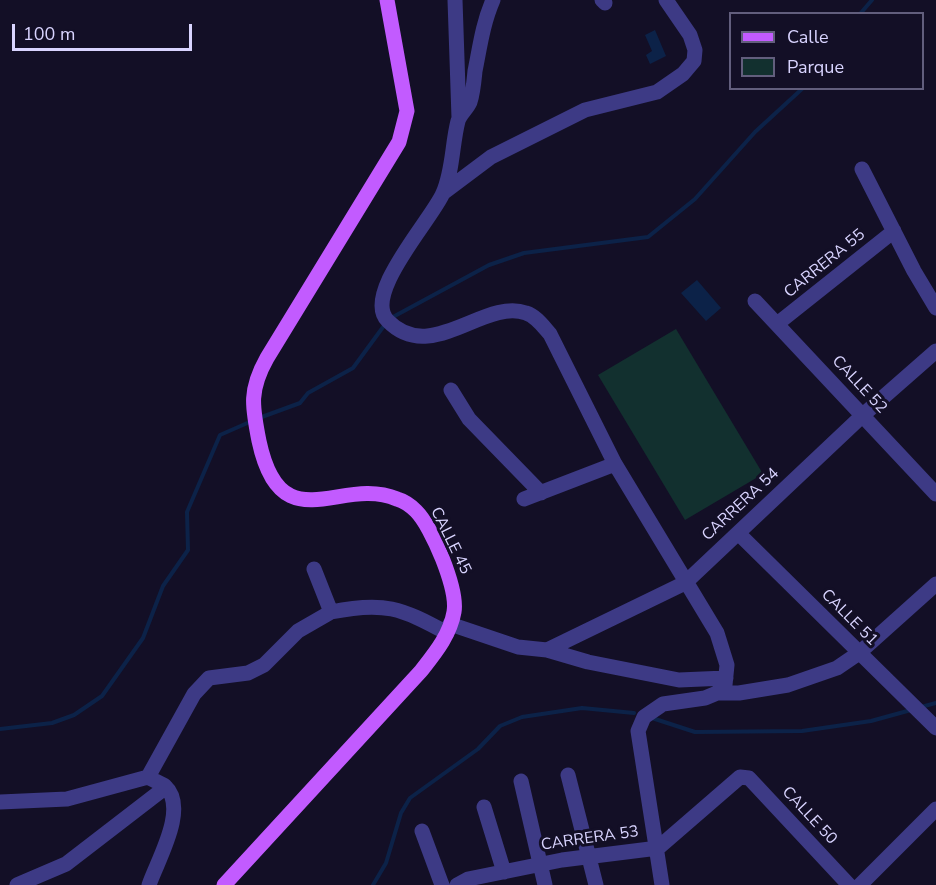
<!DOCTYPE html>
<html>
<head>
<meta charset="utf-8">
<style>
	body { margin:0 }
	#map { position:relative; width:936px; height:885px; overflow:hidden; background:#130f26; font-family:"Nunito Sans",sans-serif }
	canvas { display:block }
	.legend { position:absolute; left:729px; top:12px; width:195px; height:78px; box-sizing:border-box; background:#130f26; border:2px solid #625e7d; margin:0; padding:8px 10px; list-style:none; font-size:18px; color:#d9d4ff }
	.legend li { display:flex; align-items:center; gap:12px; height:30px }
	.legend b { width:30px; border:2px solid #625e7d }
	.scale { position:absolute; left:12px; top:24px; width:180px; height:27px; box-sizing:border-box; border:3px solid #d9d4ff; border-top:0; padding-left:8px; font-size:18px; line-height:21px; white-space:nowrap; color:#d9d4ff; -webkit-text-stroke:4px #130f26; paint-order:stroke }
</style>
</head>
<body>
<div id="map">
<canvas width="936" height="885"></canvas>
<ul class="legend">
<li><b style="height:8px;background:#c25bff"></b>Calle</li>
<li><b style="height:16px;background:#12302f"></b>Parque</li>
</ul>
<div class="scale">100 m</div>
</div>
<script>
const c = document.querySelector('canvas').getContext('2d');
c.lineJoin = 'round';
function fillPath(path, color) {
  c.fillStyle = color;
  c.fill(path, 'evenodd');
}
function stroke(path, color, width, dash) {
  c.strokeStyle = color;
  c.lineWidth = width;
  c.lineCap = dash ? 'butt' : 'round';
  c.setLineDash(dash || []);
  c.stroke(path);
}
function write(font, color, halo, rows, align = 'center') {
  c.font = font + ' "Nunito Sans",sans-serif';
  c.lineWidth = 6;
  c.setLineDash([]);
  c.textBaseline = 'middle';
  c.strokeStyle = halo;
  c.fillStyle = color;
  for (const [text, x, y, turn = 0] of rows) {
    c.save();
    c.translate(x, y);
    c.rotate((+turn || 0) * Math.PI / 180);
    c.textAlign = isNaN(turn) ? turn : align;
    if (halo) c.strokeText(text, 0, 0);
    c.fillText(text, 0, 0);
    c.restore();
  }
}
fillPath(new Path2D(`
	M676,329l87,145 -78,46 -87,-145z`), '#12302f');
fillPath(new Path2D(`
	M655,30l11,26 -16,8 -4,-9 6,-4 -7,-16z
	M697,280l24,28 -15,13 -25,-28z`), '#0c2248');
stroke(new Path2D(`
	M860,14l12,-14
	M391,318l98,-53 35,-12 124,-16 47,-38 60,-67 48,-44
	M259,418l41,-15 8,-10 45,-25 33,-45
	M921,707l15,-4
	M652,718l43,14 107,-1 69,-10 40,-11
	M0,729l52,-6 22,-8 28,-19 41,-58 20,-52 25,-36 -1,-38 33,-77 32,-14
	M373,885l13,-22 15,-50 9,-15 68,-49 22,-23 22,-9 60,-9 52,5`), '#0c2248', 4);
stroke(new Path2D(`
	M455,0l4,118
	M493,0c-10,23 -13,46 -18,71 -1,10 -2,22 -5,31 -3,7 -10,12 -12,19 -6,23 -5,50 -15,72 -10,25 -82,102 -55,128 43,44 96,-23 138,-8 10,3 17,13 24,21l65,130 102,169 10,32 -2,20 -8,8
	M602,0l3,3
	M862,169l52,102 22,37
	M443,193l48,-36 94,-47 72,-18 26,-18 11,-13 1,-11 -5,-15 -24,-35
	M755,301l181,193
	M777,324l117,-93
	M451,390l18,29 72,74
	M524,499l91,-35
	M738,533l198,195
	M314,569l17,43c53,-11 70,-4 116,21
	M450,624l68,23 29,3 41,12 91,18 47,-2
	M547,650l138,-67 178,-168 73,-64
	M568,775l28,110
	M148,777l46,-83 15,-16 39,-5 16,-8 34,-34 33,-19
	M521,781l24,104
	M0,802l67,-3 81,-22c5,3 12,6 17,9 24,22 -8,75 -16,99
	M484,807l20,65
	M422,831l20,54
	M17,885l49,-21 100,-77
	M457,885l11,-6 94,-19 96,-12 82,-71 9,1 100,107
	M662,885l-24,-154 6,-14 19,-13 42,-6 12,-5h22l49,-8 49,-17 22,-15 77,-69
	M860,885l76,-76`), '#3d3a85', 15);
stroke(new Path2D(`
	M224,885l197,-214c14,-18 29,-36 33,-59 4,-23 -22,-85 -38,-101 -5,-5 -12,-10 -19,-12 -56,-24 -116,45 -138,-58 -7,-35 -10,-51 8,-83l132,-216 8,-31 -20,-111`), '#c25bff', 15);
write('16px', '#d9d4ff', '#130f26', [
	["CARRERA 55",825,264,-39],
	["CALLE 52",859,385,47],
	["CARRERA 54",741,505,-43],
	["CALLE 45",450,541,64],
	["CALLE 51",849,618,45],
	["CALLE 50",809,816,47],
	["CARRERA 53",590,839,-8]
]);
</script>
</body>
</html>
